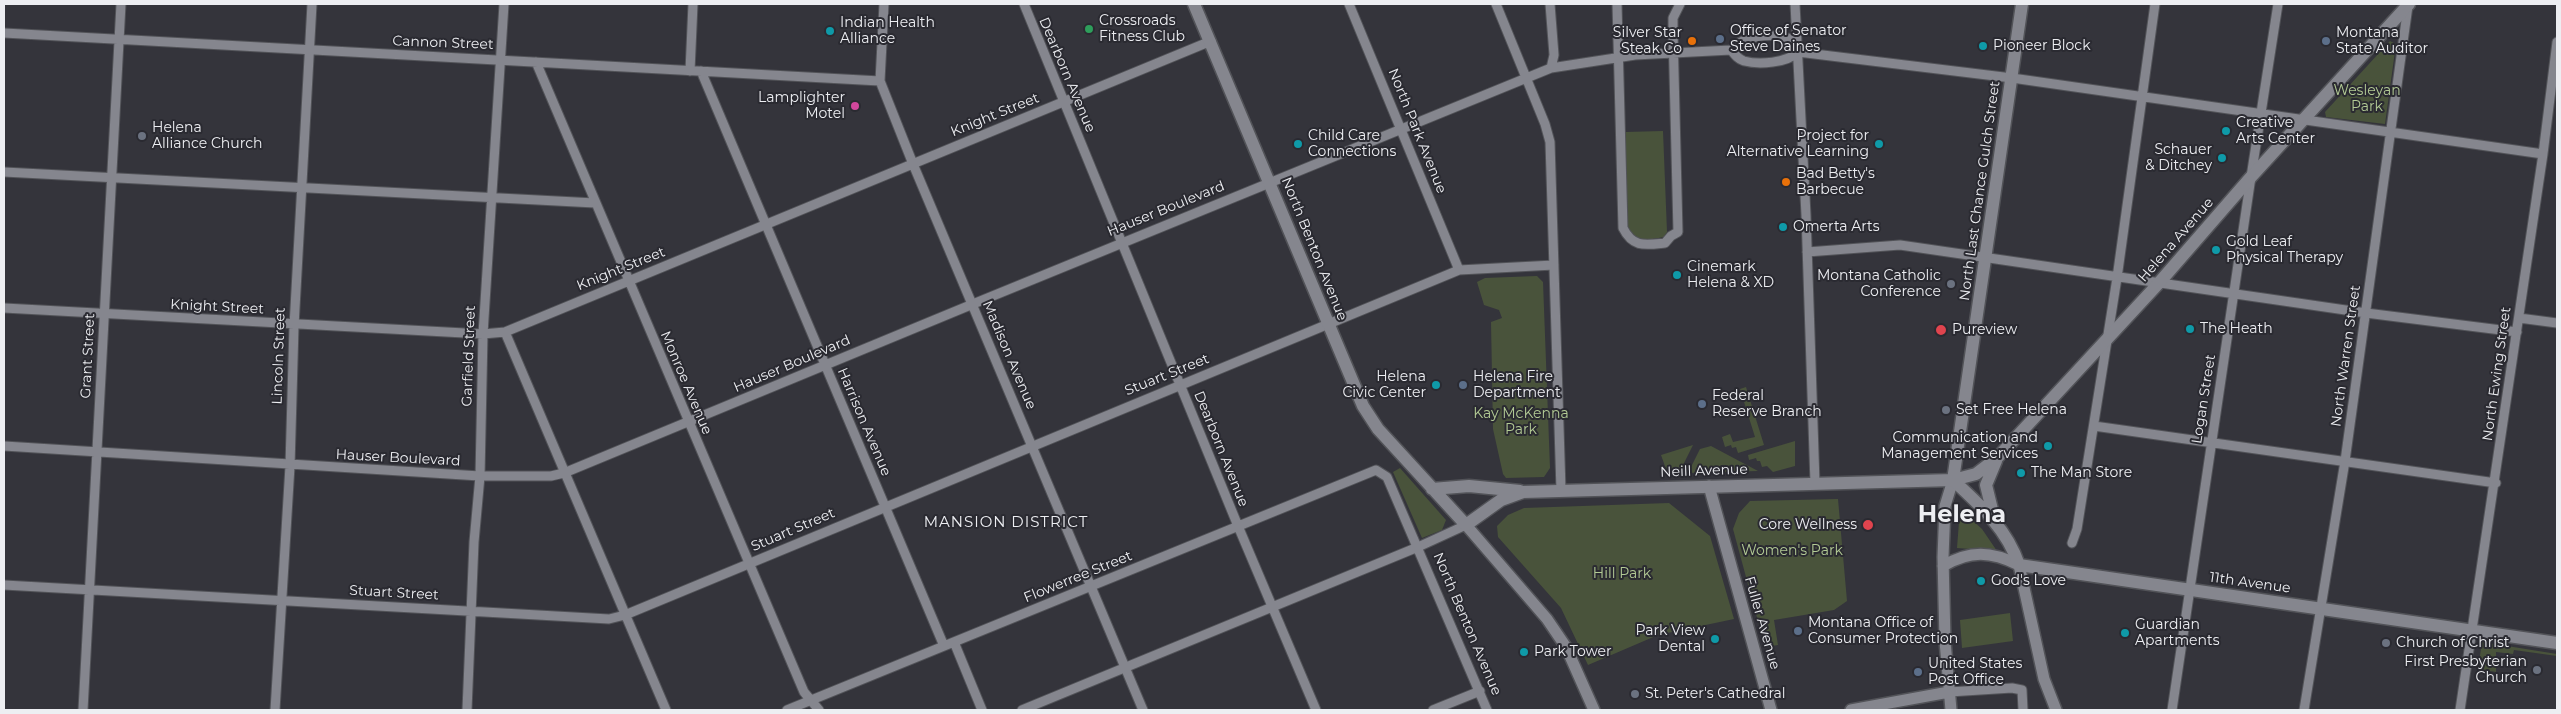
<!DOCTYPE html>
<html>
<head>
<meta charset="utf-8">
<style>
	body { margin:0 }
	#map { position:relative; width:2561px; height:714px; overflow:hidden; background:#34343b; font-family:Montserrat,sans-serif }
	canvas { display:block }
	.frame { position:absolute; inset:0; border:5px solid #edeef2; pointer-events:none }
</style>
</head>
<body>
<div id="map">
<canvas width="2561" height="714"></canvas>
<div class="frame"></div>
</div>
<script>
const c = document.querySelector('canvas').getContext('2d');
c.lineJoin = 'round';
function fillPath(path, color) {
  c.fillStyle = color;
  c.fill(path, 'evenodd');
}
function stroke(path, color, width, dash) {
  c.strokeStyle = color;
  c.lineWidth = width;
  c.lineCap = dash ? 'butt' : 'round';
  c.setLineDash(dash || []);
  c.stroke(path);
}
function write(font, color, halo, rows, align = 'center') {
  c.font = font + ' Montserrat,sans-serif';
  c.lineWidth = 4;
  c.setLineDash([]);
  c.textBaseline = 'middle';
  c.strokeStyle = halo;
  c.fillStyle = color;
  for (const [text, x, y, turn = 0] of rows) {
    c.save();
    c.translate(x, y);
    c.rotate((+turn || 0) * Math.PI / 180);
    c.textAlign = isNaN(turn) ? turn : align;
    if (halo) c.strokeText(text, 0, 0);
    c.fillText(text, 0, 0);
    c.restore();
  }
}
fillPath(new Path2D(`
	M2390,41l6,3 -11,80 -59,-7 -1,-5z
	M1663,131l4,101 -3,5c-18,3 -25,7 -37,-9l-2,-96z
	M1537,276l6,6 7,186 -6,9 -38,1 -3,-4 -10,-45 -2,-107 11,-4 -3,-8 -15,-5 -7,-23 8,-4z
	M1746,387l18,58 -26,8 -2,-6 -4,1 -1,-3 -6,2 -3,-10 8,-3 3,8 22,-5 -15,-48z
	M1795,441v25l-22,6 -6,-6 -5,1 -2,-6h-3l-1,-3 -7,2 -1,-5z
	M1693,445l-14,28 -5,1 -8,-5 -5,-14z
	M1711,446l47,25 -70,2 12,-24z
	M1400,468l46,52 -4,10 -20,8 -29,-66z
	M1838,499l9,102 -13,9 -60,10 4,25 -13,2 -32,-118 6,-16 11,-12z
	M1669,503l41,33 24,83 -76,16 -70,30 -27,-57 -63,-71 -1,-11 11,-11 16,-7z
	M1960,509l22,20 15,22 -40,-3z
	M2010,613l3,28 -51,7 -2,-28z
	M2482,642l75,12v2l-43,-6 -1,4 -17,-2v20l-18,-3z`), '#49533b');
const minor = new Path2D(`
	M884,4l-4,77 33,83 230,546
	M1024,4l214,522 78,184
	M1349,4l110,266
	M1496,4l49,120 5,18 11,348
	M1550,4l4,51 -3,13
	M1617,4l6,224c10,20 22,17 42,15l6,-7 7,-4 -5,-200v-14l7,-14
	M1795,4l11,211 9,268
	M4,33l876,48
	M1731,50c12,-15 40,-17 57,-12l9,13
	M1731,50c4,5 7,9 13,11 15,4 43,2 54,-9
	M1798,52l214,26 531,76
	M536,62l268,630 15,18
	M690,71l3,-67
	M701,71l243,575
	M4,172l591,31
	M1807,252l93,-7 466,68 151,19
	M4,308l479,26 22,-2 706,-291
	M2519,318l38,5
	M505,332l161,378
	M2094,426l402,57
	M4,446l476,30h71l13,-3 409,-169 578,-236 84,-13 96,-5
	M2072,543l5,-14 40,-251 38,-274
	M4,585l605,34 16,-4 834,-345 95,-5
	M954,642l28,68
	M1949,692l63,-4 10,2 1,20
	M83,710l38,-706
	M275,710l15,-244 4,-140 18,-322
	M467,710l7,-168 6,-66 3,-142 21,-330
	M787,710l589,-240 11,7 100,233
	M1022,710l396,-163 48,-22
	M1433,710l47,-19
	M2172,710l79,-533 27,-173
	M2304,710l41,-249 63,-455
	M2460,710l83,-556 14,-112`);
const tertiary = new Path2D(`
	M1709,486l62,224
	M1466,525l81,94 19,28 28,63
	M1943,566c27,-16 48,-15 76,-1l25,114 12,31
	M1851,710l98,-18
	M1951,710l-6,-69 -2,-84 2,-51 8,-26`);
const secondary = new Path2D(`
	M1194,4l169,402 15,23 88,96 35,-25 22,-8 430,-12 23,-6 21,-16 161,-174 93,-107 158,-173
	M1953,480c27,25 54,49 66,85l538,78
	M1953,480l69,-476
	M1432,489l37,-3 51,5
	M1994,518l-8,-33 10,-24`);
stroke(minor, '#525358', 11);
stroke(tertiary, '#525358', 14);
stroke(secondary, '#525358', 15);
stroke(minor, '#85868e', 9);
stroke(tertiary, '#85868e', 11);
stroke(secondary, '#85868e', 12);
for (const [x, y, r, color] of [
	[1089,29,5,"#2e9e5b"],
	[830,31,5,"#0f9aa8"],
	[1720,39,5,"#5c6f8a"],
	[1692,41,5,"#e8710a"],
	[2326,41,5,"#5c6f8a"],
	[1983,46,5,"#0f9aa8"],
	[855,106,5,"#d1479c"],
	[2226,131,5,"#0f9aa8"],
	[142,136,5,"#6b7280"],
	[1298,144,5,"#0f9aa8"],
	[1879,144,5,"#0f9aa8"],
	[2222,158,5,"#0f9aa8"],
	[1786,182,5,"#e8710a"],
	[1783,227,5,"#0f9aa8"],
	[2216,250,5,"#0f9aa8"],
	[1677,275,5,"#0f9aa8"],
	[1951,284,5,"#6b7280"],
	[2190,329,5,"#0f9aa8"],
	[1941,330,6,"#e0444e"],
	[1436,385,5,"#0f9aa8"],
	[1463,385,5,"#5c6f8a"],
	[1702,404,5,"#5c6f8a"],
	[1946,410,5,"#6b7280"],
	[2048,446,5,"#0f9aa8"],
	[2021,473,5,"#0f9aa8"],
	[1868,525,6,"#e0444e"],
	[1981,581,5,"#0f9aa8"],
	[1798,631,5,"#5c6f8a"],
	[2125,633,5,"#0f9aa8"],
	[1715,639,5,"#0f9aa8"],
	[2386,643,5,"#6b7280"],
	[1524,652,5,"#0f9aa8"],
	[2537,670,5,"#6b7280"],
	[1918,672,5,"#5c6f8a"],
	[1635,694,5,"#6b7280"]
]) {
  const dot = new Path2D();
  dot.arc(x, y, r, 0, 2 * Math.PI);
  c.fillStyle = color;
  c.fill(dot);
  stroke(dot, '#2a2a31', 2);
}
write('14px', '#edeef2', '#2a2a31', [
	["Crossroads",1099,21],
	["Fitness Club",1099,37],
	["Indian Health",840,23],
	["Alliance",840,39],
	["Office of Senator",1730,31],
	["Steve Daines",1730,47],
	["Silver Star",1682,33,"right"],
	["Steak Co",1682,49,"right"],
	["Montana",2336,33],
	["State Auditor",2336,49],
	["Pioneer Block",1993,46],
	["Lamplighter",845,98,"right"],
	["Motel",845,114,"right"],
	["Creative",2236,123],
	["Arts Center",2236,139],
	["Helena",152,128],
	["Alliance Church",152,144],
	["Child Care",1308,136],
	["Connections",1308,152],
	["Project for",1869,136,"right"],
	["Alternative Learning",1869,152,"right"],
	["Schauer",2212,150,"right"],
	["& Ditchey",2212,166,"right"],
	["Bad Betty's",1796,174],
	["Barbecue",1796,190],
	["Omerta Arts",1793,227],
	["Gold Leaf",2226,242],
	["Physical Therapy",2226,258],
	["Cinemark",1687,267],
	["Helena & XD",1687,283],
	["Montana Catholic",1941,276,"right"],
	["Conference",1941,292,"right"],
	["The Heath",2200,329],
	["Pureview",1952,330],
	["Helena",1426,377,"right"],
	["Civic Center",1426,393,"right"],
	["Helena Fire",1473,377],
	["Department",1473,393],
	["Federal",1712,396],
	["Reserve Branch",1712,412],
	["Set Free Helena",1956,410],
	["Communication and",2038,438,"right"],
	["Management Services",2038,454,"right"],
	["The Man Store",2031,473],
	["Core Wellness",1857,525,"right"],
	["God's Love",1991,581],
	["Montana Office of",1808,623],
	["Consumer Protection",1808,639],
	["Guardian",2135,625],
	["Apartments",2135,641],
	["Park View",1705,631,"right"],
	["Dental",1705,647,"right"],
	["Church of Christ",2396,643],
	["Park Tower",1534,652],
	["First Presbyterian",2527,662,"right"],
	["Church",2527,678,"right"],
	["United States",1928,664],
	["Post Office",1928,680],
	["St. Peter's Cathedral",1645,694]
], 'left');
write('14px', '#edeef2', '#2a2a31', [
	["Cannon Street",443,43,2],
	["Dearborn Avenue",1067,75,67],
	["Knight Street",995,115,-22],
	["North Park Avenue",1417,131,68],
	["North Last Chance Gulch Street",1980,191,-82],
	["Hauser Boulevard",1166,209,-22],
	["Helena Avenue",2176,240,-49],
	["North Benton Avenue",1314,249,68],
	["Knight Street",621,269,-22],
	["Knight Street",217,307,3],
	["Madison Avenue",1009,355,67],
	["Grant Street",88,356,-87],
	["Lincoln Street",279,356,-88],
	["Garfield Street",469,356,-88],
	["North Warren Street",2346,356,-82],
	["Hauser Boulevard",792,364,-23],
	["North Ewing Street",2497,374,-82],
	["Stuart Street",1167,375,-22],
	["Monroe Avenue",686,383,67],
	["Logan Street",2204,399,-81],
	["Harrison Avenue",864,422,67],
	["Dearborn Avenue",1221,449,68],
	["Hauser Boulevard",398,458,3],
	["Neill Avenue",1704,471,-2],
	["Stuart Street",793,530,-23],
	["Flowerree Street",1078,577,-22],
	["11th Avenue",2250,583,8],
	["Stuart Street",394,593,3],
	["Fuller Avenue",1762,623,74],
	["North Benton Avenue",1467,624,67]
]);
write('14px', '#b3cb95', '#2a2a31', [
	["Wesleyan",2367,91],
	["Park",2367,107],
	["Kay McKenna",1521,414],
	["Park",1521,430],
	["Women's Park",1792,551],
	["Hill Park",1622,574]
]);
c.letterSpacing = '1px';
write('15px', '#edeef2', '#2a2a31', [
	["MANSION DISTRICT",1006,523]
]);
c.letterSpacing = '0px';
write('bold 24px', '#edeef2', '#2a2a31', [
	["Helena",1962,515]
]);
</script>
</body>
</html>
